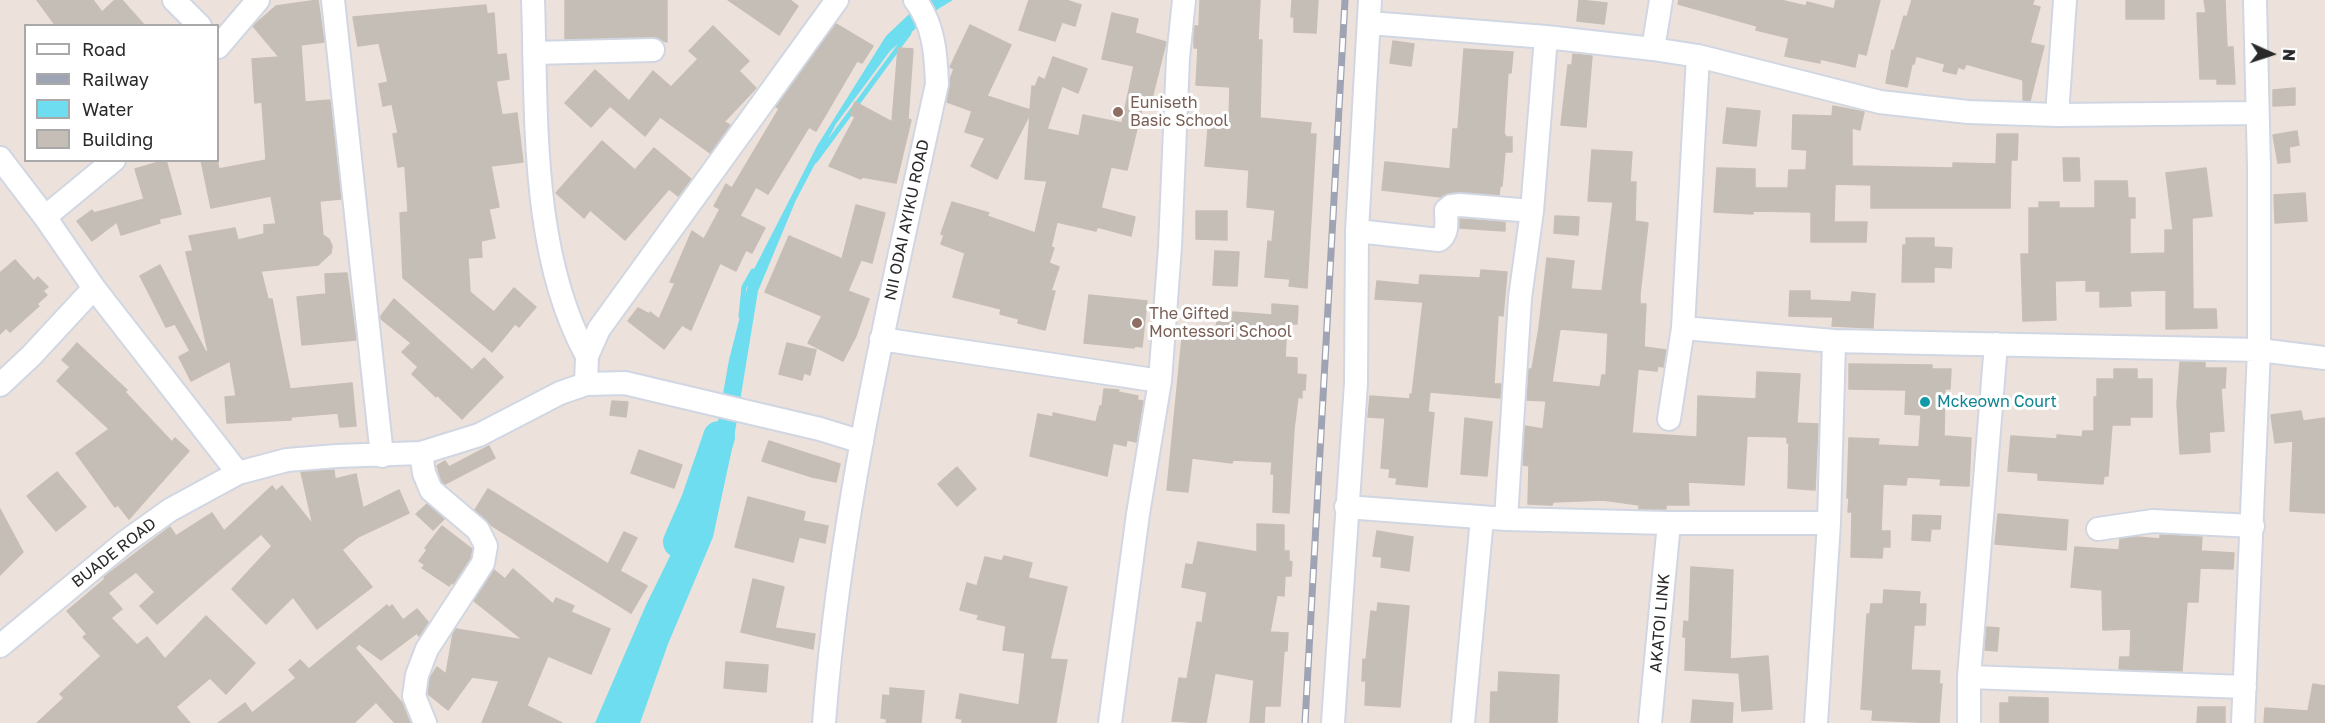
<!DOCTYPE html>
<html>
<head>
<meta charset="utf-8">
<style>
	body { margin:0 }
	#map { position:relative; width:2325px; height:723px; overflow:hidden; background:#ece2db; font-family:"Golos Text",sans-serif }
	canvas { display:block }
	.legend { position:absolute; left:24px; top:24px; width:195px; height:138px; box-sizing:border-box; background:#fff; border:2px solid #a9a9a9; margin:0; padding:8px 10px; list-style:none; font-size:18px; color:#292929 }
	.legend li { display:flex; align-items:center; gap:12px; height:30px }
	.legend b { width:30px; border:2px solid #a9a9a9 }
	.north { position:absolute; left:2241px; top:24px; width:60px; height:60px; -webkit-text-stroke:4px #fff; paint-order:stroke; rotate:93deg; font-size:16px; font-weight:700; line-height:24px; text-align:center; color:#292929 }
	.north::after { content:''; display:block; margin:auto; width:21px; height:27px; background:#292929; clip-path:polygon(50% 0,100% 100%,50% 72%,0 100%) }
</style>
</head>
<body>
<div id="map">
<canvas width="2325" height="723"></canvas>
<ul class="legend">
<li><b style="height:8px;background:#fff"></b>Road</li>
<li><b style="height:8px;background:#9ea4b4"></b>Railway</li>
<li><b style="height:16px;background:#6dddef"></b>Water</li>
<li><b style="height:16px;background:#c4beb7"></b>Building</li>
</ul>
<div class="north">N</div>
</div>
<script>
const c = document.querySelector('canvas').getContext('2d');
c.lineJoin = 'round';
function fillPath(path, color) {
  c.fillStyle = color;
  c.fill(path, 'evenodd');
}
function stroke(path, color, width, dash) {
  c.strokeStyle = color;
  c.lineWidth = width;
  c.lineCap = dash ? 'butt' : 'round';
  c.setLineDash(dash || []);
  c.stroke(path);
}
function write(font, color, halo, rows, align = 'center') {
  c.font = font + ' "Golos Text",sans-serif';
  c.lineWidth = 6;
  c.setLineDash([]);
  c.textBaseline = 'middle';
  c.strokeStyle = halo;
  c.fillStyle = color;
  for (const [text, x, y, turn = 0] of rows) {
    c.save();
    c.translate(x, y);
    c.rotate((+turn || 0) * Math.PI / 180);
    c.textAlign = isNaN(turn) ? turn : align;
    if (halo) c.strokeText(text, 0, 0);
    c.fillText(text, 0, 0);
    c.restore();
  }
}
fillPath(new Path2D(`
	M924,0h29l-15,9 -48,42 -54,73 -40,76 -38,91 -25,153 -20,93 -45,107 -28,79h-45l51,-118 56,-114 15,-63 12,-68 21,-83 67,-131 69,-110z`), '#6dddef');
stroke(new Path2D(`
	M815,161l94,-128
	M741,316l3,-29 9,-16`), '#6dddef', 5);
stroke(new Path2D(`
	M679,542l18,-41 22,-64`), '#6dddef', 32);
const building = new Path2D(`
	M37,0h56l9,12 13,-12h7l23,26h-89z
	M318,0l6,42 -23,3 4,57 25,-2 11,99 -21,2v3l3,31 6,4 3,7 -1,7 -13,12 -57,6 7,28h4l18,90 62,-6 4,43 -16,1 -2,-14 -47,4v3l-64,3 -2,-26 11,-1 -6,-35 -39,20 -12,-24 11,-6 -15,-27 -9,3 -26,-51 20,-11 46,87 2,-1 -22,-99 7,-1 -4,-15 46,-8 3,12 26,-6v-9l12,-1 -5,-28 -60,12 -10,-48h16l2,9 47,-9 -4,-58 -7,1 -3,-44 27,-2 -26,-31 23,-20z
	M565,0h102v42l-14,-5 -88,2z
	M728,0h62l8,6 -19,29z
	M1029,0h37l15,5 -6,21 -13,-4 -7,19 -36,-11z
	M1200,0h60l-2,40h4l-2,78 51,5 -1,11h6l-9,154 -18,-2 1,-7 -25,-2 3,-36 4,1 3,-32 -28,-3 2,-37 -44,-4 4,-50 20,2 1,-31 -34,-2 2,-37h-4v-13l1,-9h4z
	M1292,0h26l-2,33 -22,-1v-15h-3z
	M1579,0l28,3 -3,21 -27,-3z
	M1679,0h101l26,6 1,-4 27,7 2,-9h44l-14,55 -8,-2 -3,14 -35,-8v4l-35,-7 4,-18 -33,-8 1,-4 -79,-22z
	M1912,0h122l-2,5 8,2 -10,36 14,3 -14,55 -7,-1v-20l-57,-16 -2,5 -6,-2 -2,7 -13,-3 2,-7 -29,-8 -2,8h-2l-5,23 -21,-4 6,-33 2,1 10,-35 3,1z
	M2126,0h38v19h-38z
	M2204,0h21l2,47h6l2,37h-18v-5h-17l-3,-66h9z
	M486,5l1,9 7,-1 3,42 9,-1 3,25 -13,2 6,34 15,-2 6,49 -32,4 8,41 -10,2 6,29 -14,3 1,16 -14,1 2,34 24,20 20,-24 22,19 -17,20 -4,-3 -23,28 -89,-74 -3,-65 8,-1 -3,-46 -7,1 -5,-33 5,-1 -6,-29 -9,2 -4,-22 9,-2 -9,-39 -21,3 -5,-29z
	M1112,13l26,6 -3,14 31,9 -16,64 -7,-2 -16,66 -16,-3 -10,41 34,9 -4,19 -34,-9 -1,4 -39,-9 -6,25 3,1 -5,15 10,4 -8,24h4l-10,39 -27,-7 1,-4 -19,-5 1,-5 -48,-12 12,-44 -24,-9 3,-9 -3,-1 11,-32 37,11 -2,3 48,17 12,-52 -22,-2 5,-65 -33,65 -26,-13 14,-28 -20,-6 7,-21 -25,-9 3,-23 4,-10 -4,-2 20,-42 41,20 -24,51 43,14 2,-24 3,1 4,-10 6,3 8,-23 34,12 -9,24 -16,-7 -15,43 32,7 4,-21 39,8 12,-57 -32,-7z
	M836,24l37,22 -11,17 -5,-2 -41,70 -7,-4 -41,67 -12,-7 -16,29 25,12 -13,25 -6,-3 -10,21 -16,-8 -29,67 -9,-5 -18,24 -36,-28 10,-13 11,6 1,-2 9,7 16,-36 -5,-1 22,-51 12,8 16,-30 -6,-3 12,-22 6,4 47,-79 -3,-2z
	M713,26l36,35 -10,10 17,17 -32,34 6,3 -20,28 -50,-36 -15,19 -35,-30 -19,21 -26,-24 30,-33 34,31 24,-30 18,16 27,-28 -9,-8z
	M1393,41l21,3 -3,22 -21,-3z
	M898,48l15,1 -5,70 3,1 -15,63 -34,-6 -1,2 -32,-13 26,-49 -5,-3 5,-12 37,20z
	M1464,49l49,3 -2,21h-3l-4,60 2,4h6v15h-7l-3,34h-2l-1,9 -40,-3 -10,1 -8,4 -59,-7 3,-28 65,7 3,-40h5z
	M1573,54l19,2 -6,71 -25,-2 7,-60h4z
	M2295,88v17l-22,1v-16z
	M1833,106l31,6 -4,18 -8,-2v38l101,2v-5l43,1 1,-30h21l-1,26h-6l-1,48h-139v-23l-36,-1 -1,38h33l-1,20h-55v-30l-58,-1v3l-39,-2 3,-44 38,1v19h33l1,-18h17l1,-20 -15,-1 1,-34 39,1z
	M1727,108l33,3 -4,35 -33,-3z
	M2297,131l2,14 -10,2 1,15 -12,1 -5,-28z
	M602,141l33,29 19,-22 37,31 -13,17 -9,-7 -44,51 -35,-30 -6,8 -28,-25z
	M1592,150l40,2 -2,30h6l-1,39 13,2 -8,71v10h6l-2,43 22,3 -3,17 -5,-1 -1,5 -19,-2 -6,64 65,4 1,-41 58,3 1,-27 43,2 -3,49 21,1 -3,66 -27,-2 1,-45h-2v-6l-40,-1 -3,49 -56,-3 1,23h-23v4h-27v-4l-36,-5 -50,2 -1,3 -24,-1 1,-38 -6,-1 2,-39 18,3 3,-28 -19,-1 2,-31h3l7,-41 8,-70 27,3 -3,28 31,2 11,-89 -25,-1zM1560,329l48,4 -2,42h-4l-2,12 -48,-5z
	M2063,158h16l1,23h-16z
	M166,160l15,54 -22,5 1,4 -39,12 -4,-13 -25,19 -15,-20 15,-11 2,3 50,-14 -9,-30z
	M2206,168l6,48 -20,2 1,91h23l1,19 -51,1v-39l-36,1 1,15 -31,1v-16h-14v-11l-31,1 1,39 -33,1 -2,-67h8v-46h10v-6h20v6h36v-27h32l1,17h7v20h-5v36l35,-1v-23h8l-7,-57z
	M2305,193l2,28 -32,2 -1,-28z
	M856,205l29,8 -13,50 -11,-3 -13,31 21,8 -13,37 -13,25 -35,-18 14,-27 -57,-24 24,-56 53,23z
	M1196,211h31v29l-31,-1z
	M1555,216l24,1 -1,18 -24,-2z
	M1460,219l45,3v9l-45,-3z
	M1906,238h28v9l18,1 -1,20 -17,-1v15h-32l1,-37h3z
	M1215,251l24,1 -2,34 -24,-1z
	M15,260l19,21 4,-4 10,10 -5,4 4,4 -10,9 2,2 -29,26 -4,-4 -6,6v-61z
	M1481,270l26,2 -4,44 -5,-1 -4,69h7l-1,14 -70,-6 -2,20 6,1 -7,74 -31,-3 1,-6 -8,-1 1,-8 -9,-1 4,-50 -17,-1 2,-21 40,3v-5l2,1 11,-93 -48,-3 2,-18 42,4 1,-10 60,3z
	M347,273l9,67 -54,5 -5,-48 29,-3 -1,-20z
	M1790,291h20v9l41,2 1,-10 23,2 -2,34 -41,-2 1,-9 -44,-1z
	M1089,295l58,6 -5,46 -7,-1 -1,2 -50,-5z
	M394,299l78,71 12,-12 19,19 -41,42 -25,-24 -1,2 -24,-23 6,-7 -16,-15 9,-9 -30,-24v-3z
	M1272,304l26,2 -1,18h-10l-2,33 12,1v16l9,1 -1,15h-3v8l-4,-1 -4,32 -5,84 -16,-1 1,-38h-3l1,-12 -39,-2 -1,3 -40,-5 -4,34 -21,-2 16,-162 33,2 1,-10 15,1 1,-9 39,3z
	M77,343l50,47 -2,2 47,50 3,-4 14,13 -60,68 -11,-14 -3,2 -39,-54 33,-24 -52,-48 13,-14 -8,-7z
	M787,343l29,7 -6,25 -6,-2 -2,7 -23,-6z
	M2180,362h25v6h21l-1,20h-4l3,43 -15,1 1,20 -30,2 -3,-51z
	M1849,364l83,1v4h19l-1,20h-5l-1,47 27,2 -2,48 -29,-1 1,-6 -34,-2 -1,8 -23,-1 -2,47h9v16h-7l-1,11 -31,-1 1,-45h-4l1,-14h-2l2,-60 30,1 -1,6 41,2 2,-32 -16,-1 1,-24 -57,-1z
	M2114,369h23v10h15v38h-22v8h-18l-4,51h-4l-1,8 -65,-4v-7l-30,-2 3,-35 46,3v-4l25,2 1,-6h11v-34h3v-18h17z
	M1104,389l15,1 -1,2 20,4 -1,4 6,1 -7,41 -9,-2 -1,6 -13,-3 -6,33 -77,-20 8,-42 15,3v-4l43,9 4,-16h2z
	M612,401l16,1 -2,15 -16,-2z
	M2301,411l2,10 22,-3v95l-35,-2 3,-70 -18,2 -4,-28z
	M1465,418l27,4 -5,54 -26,-2z
	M769,441l71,23 -4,18 -24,-5 -50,-16z
	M489,446l6,12 -50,26 -3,-2 -5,-16 8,-5 4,6z
	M639,450l43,15 -8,23 -43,-15z
	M957,467l19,22 -19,17 -19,-22z
	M334,470l1,9 21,-5 7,34 36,-18 10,23 -51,24 -16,13 30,37 -55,42 -24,-32 -27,27 -34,-35 40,-43 -11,-12 -104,90 -17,-18 15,-14 -19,-20 -28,21 14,16 -11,9 26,27 10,-8 18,22 41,-43 49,47 -29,31 -16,-16 -34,29 14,16h-153l27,-25 -4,-4 41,-38 -18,-19 4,-3 -20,-23 38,-32 -1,-2 66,-50 6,9 36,-23 12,18 48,-45 4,5 6,-5 31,39 -12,-53z
	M57,472l29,35 -30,24 -29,-35z
	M488,489l120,75 16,-32 13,6 -17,33 27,15 -16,27 -140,-88 -16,-15z
	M748,497l57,15 -2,9 25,5 -3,17 -26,-6 -6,25 -58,-15z
	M427,504l17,15 -11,11 -17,-16z
	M0,509l23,43 -23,23z
	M1998,514l70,6 -2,30 -71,-6z
	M1913,515l28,1 -1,13h-9l-1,12 -18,-1z
	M1257,524l27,1v26h5v10l3,1 -1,14h-6l-1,20 -7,-1 -7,37 18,1 -1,18h-3l-4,55h-15l-1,17h-14l4,-43 -39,-7 -9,50 -34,-2 7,-43 8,1 10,-57 5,1 5,-31 -25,-5 4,-23 7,1 5,-23 59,10z
	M442,526l30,23 -2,9 -17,26 -1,-2 -3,4 -27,-18 3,-3 -6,-4 8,-11 -2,-2z
	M1377,531l36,6 -4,34 -28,-4 1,-10 -9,-1z
	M2160,535l42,2 -1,14 33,2 -1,16 -33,-1 -2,34h-11l-5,69 -63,-2 1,-12h10l1,-28 -28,1 -1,-40 -31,-3 4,-40 44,3 1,-11 17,-2 23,2z
	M1004,556l28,7 -4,15 39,9 -17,72 17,1 -11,63h-94v-4l-6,-1 4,-24 59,11 6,-52 -22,-3 3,-24 -29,-7 2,-4 -19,-5 7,-27 10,3 8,-29 17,4z
	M1691,567l42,3 -3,89 38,-3 4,53 -30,2 -3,-38 -54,-3 1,-33h-3l1,-16 5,1z
	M513,569l40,35 3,-6 18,8 -3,6 39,17 -19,45 -43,-18 -21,50 35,17h-80l17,-42 -27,-4 -24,33 -20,-16 2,-16 7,-11 9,7 7,-40 3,-5 67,11 -49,-39 20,-31 11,9z
	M753,579l31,8 -9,41 40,6 -2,15 -72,-17z
	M1884,590l36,2 -1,12h7l-1,21h-11l-3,45 29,1 -1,13h3l-3,39 -67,-3 1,-10 -12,-1 6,-95h3l1,-10h12z
	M1378,603l31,3 -9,101 -35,-2 1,-24h-4l1,-22 3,1 5,-49 6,1z
	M387,605l2,3 3,-3 11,15 14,-11 11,13 -9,14 -2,-3 -36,27 -22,-16 -4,4 47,55 8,20h-15l-19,-21 -22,21h-136l27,-20 7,10 44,-35 -7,-8 11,-10 9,9z
	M1987,627l12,1 -2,23 -12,-1z
	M726,662l42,3 -2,27 -42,-4z
	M1499,672l60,3 -2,48h-67l1,-31h7z
	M2313,684l12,2v37h-61l1,-15 43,3z
	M890,688l34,3 -3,32h-35l1,-4 -6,-1 2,-23 7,1z
	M2009,697l39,1v25h-48v-20h9z
	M1693,700l40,3 -1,20h-41z
	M2198,707h27v16h-28z`);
fillPath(building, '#c4beb7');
stroke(building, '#c7beb5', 1.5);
const minor = new Path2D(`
	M174,0l26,26
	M333,0l49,456
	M533,0c4,115 -3,253 54,356
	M1369,23l177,14 107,12 45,7 182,46 88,10 89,3 200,-2
	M218,47l40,-47
	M1653,49l8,-49
	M534,53l119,-3
	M2057,115l8,-115
	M0,158l45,59 49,71 144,185
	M45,217l69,-57
	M1357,231l82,9c10,-7 7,-19 7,-30l5,-4 9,-1 72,6
	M1683,328l151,13 425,9 66,8
	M881,339l279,42
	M586,384l1,-28 12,-27 238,-329
	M0,385l31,-29 63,-68
	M1669,419l14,-91 15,-272
	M421,453l3,20 7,17 47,40 8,16 -3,17 -56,86 -10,26 -3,21 11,27
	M1346,507l160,12 163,4h160
	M1506,519l14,-221 12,-87 14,-174
	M2098,529l55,-8 100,5
	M0,646l124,-103 46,-33 68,-37 49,-13 50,-4 84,-3 58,-18 81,-42 26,-9 39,-1 25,6 170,40 42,13
	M1969,677l276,10
	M824,723c16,-216 67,-428 113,-639 -1,-29 -3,-60 -22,-84
	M1110,723l28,-209 22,-133 10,-134 8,-189 6,-58
	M1333,723l23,-340 1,-152 13,-231
	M1463,723l19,-205
	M1650,723l19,-200
	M1816,723l13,-200 5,-182
	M1969,723v-46l27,-333
	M2243,723l16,-373v-183l-4,-167`);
stroke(minor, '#d0d6e2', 26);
stroke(minor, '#fff', 22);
const rail = new Path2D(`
	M1305,723l40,-723`);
stroke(rail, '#9ea4b4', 7);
stroke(rail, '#fff', 4.5, [14]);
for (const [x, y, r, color] of [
	[1118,112,6,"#8d6e63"],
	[1137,323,6,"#8d6e63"],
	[1925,402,6,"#0f9aa8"]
]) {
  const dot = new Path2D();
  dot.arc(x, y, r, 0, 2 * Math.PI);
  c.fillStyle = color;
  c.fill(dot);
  stroke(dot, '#fff', 2);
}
write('16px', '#785e54', '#fff', [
	["Euniseth",1130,103],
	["Basic School",1130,121],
	["The Gifted",1149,314],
	["Montessori School",1149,332]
], 'left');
write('16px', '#292929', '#fff', [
	["NII ODAI AYIKU ROAD",907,220,-78],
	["BUADE ROAD",114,553,-38],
	["AKATOI LINK",1660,623,-85]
]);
write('16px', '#0d838f', '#fff', [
	["Mckeown Court",1937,402]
], 'left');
</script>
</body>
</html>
